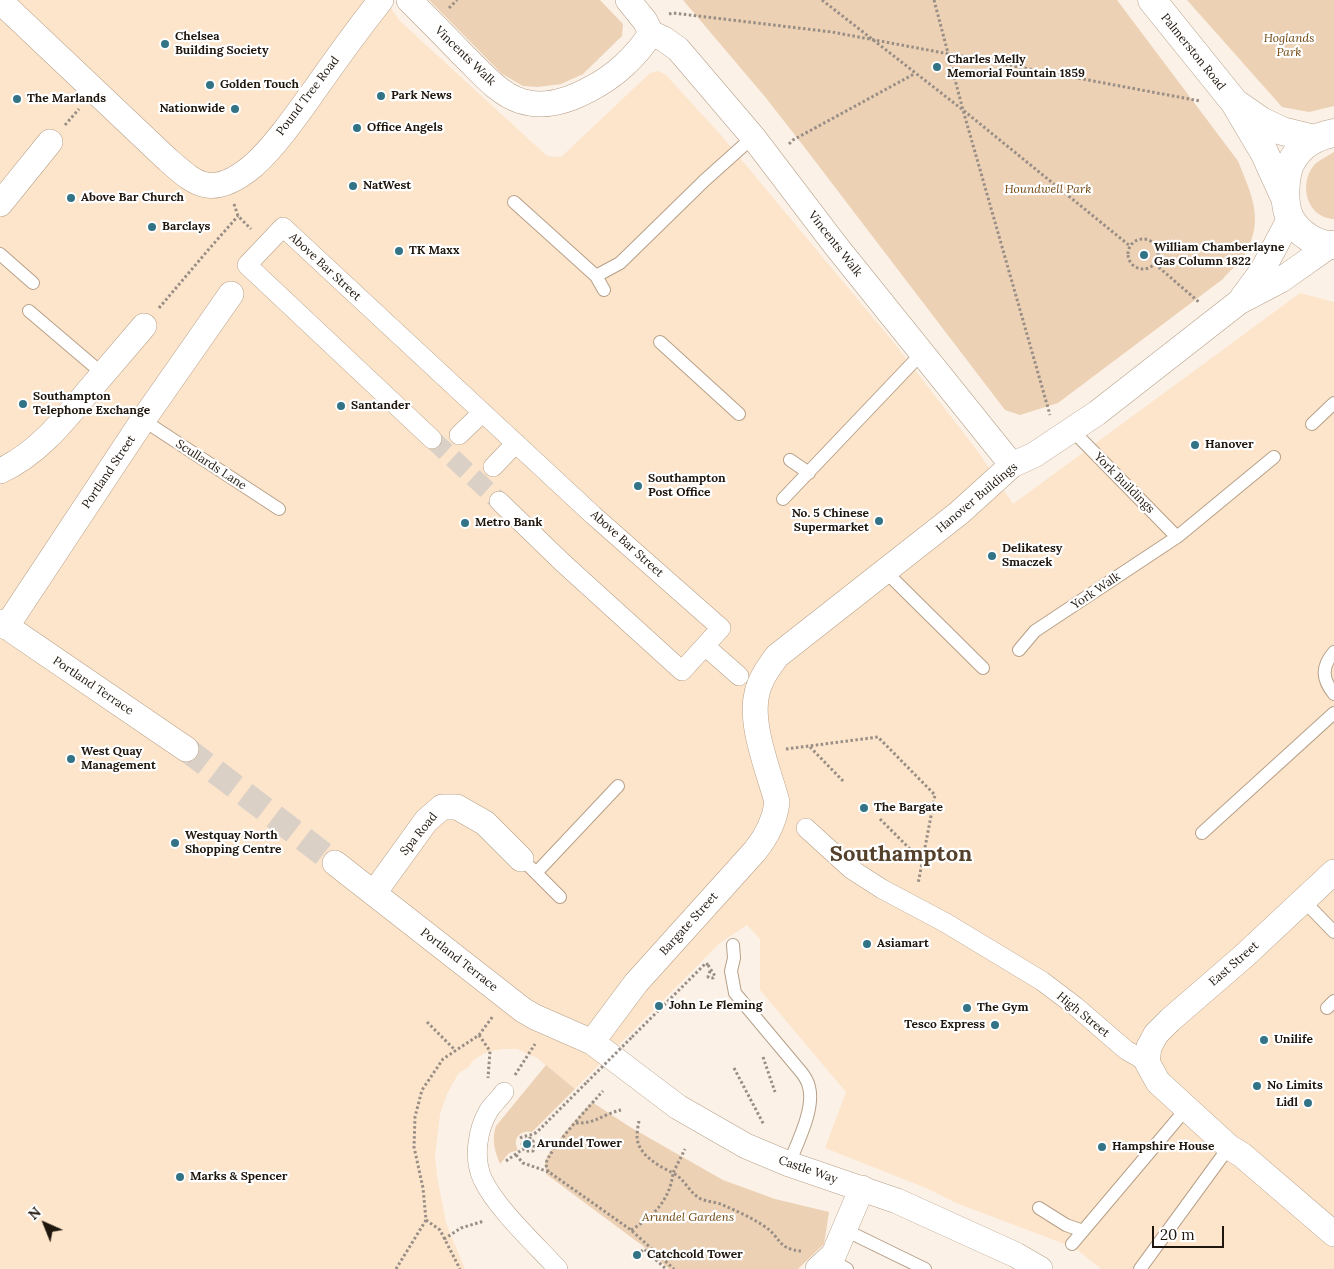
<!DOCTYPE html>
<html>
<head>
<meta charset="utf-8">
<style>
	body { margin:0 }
	#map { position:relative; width:1334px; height:1269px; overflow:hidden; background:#fbf1e7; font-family:Lora,serif }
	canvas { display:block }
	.north { position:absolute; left:20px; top:1199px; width:50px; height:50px; -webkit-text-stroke:4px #fff; paint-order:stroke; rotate:316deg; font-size:14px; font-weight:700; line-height:20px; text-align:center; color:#1f160d }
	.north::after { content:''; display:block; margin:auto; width:18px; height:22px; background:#1f160d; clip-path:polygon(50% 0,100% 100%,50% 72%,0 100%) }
	.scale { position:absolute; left:1152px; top:1226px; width:72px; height:22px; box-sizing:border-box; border:2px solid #1f160d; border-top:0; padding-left:6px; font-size:15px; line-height:18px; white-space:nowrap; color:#1f160d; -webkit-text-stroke:4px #fff; paint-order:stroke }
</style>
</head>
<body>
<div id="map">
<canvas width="1334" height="1269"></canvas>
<div class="north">N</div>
<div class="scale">20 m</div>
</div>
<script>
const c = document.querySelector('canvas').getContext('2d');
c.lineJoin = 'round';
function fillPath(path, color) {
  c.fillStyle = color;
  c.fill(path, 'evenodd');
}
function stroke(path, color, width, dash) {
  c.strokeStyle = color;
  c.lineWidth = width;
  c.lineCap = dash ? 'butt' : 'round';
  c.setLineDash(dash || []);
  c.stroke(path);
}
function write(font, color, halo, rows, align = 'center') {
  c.font = font + ' Lora,serif';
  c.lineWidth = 4.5;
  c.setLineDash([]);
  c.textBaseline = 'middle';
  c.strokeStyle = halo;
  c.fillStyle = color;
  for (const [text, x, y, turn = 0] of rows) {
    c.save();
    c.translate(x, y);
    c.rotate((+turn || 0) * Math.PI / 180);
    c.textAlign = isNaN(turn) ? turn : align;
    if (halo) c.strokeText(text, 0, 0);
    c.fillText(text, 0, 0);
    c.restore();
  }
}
fillPath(new Path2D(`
	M0,0h385l15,21 147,135 14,1 89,-84 8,-2 7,3 55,60 175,210 84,109 34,51 287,-211 34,9v967h-233l-26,-21 -119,-45 -30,-15 -101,-40 21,-56 -86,-102v-51l-13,-14 -27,18 -145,146 -38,-31 -20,-9h-14l-16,3 -12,7 -4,4 -1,3 -12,8 -11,20 -7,20 -5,42 2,20 9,47 19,46h-465z`), '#fde5cc');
fillPath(new Path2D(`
	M429,0h171l23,24 -1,12 -39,38 -22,10 -23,3 -15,-1 -21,-12z
	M683,0h434l121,161c14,35 27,59 6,95 -5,8 -15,15 -21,23l-165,124 -38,12 -15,-5 -203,-266 -36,-46z
	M1187,0h147v106l-25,6 -27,-5z
	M1334,152v67c-27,-1 -36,-34 -20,-54 5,-5 14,-9 20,-13z
	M546,1065l29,24 -43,43c-12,-2 -20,6 -14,18l-9,3 -9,11c-5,-12 -9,-25 -4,-38z
	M592,1102l38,25 93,53 52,19 54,13 -5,32 -26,25h-129l-26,-23 -97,-72c0,-4 -1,-8 -1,-11 2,-13 37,-50 47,-61z`), '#ecd1b5');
stroke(new Path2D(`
	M432,439l67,62`), '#dad0c6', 19, [19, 9]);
stroke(new Path2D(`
	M186,749l149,114`), '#dad0c6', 25, [25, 12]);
const service = new Path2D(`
	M514,202l82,74 24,-13 85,-83 48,-43
	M0,254l33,29
	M596,276l8,14
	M29,311l74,63
	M660,342l79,72
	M143,420l136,89
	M1312,424l22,-21
	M1071,429l106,108
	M790,460l19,13
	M783,499l139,-146
	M885,571l98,97
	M1019,650l16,-19 142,-94 97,-80
	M1334,652c-13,15 -12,27 0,42
	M1202,833l132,-120
	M530,867l30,30
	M536,873l82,-87
	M1304,901l30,31
	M733,945l1,13 -3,13 4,22 67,80c3,4 6,9 7,14 6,22 -12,56 -20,77
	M1327,1008l7,-7
	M1039,1208l27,17 17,6
	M845,1230l80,39
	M1072,1244l114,-135
	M829,1259l18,10
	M1140,1269l89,-122`);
const pedestrian = new Path2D(`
	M459,435l23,-22
	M432,439l-185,-174 36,-38 310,288 128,113 -39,43 -119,-108 -64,-62
	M493,467l23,-24
	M705,646l34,30
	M806,828l45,41 31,20 64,34 96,58 33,25 51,44 21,12
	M504,1092c-4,6 -11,12 -15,18 -12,20 -16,49 -6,70 14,29 53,65 75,89`);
const minor = new Path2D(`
	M409,0c18,18 36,36 53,54 18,17 36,40 59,47 24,8 49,-1 69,-12 24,-12 47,-33 61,-56
	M628,0l17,21 6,12 13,6 14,10 75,88 83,109 176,219
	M0,1l168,159c11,9 23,22 38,25 17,3 35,-9 48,-20 22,-20 44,-52 62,-77 21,-30 42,-59 65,-88
	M0,204l50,-62
	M1242,298l20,-27 28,-53
	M0,471c38,-17 65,-52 91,-83 18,-21 36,-42 53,-62
	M0,622l186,127
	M6,627l137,-207 88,-126
	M335,863l188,147 12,7 57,25 86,65 68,39 43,18 108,37 119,54 24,14
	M1334,872l-90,84 -74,64 -14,14 -7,13 -2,15 11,20 71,65 13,8 92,79
	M374,893l52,-72 16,-14h15l28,16 36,36
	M592,1042l44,-59 119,-132c12,-15 20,-30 22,-49 -8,-30 -28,-78 -20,-109 3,-14 12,-26 20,-37l182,-143 53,-48 22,-10 63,-42 142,-111 42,-22 48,-34
	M818,1269l16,-15 28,-66`);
const tertiary = new Path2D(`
	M1152,0l83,103 29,49 21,46
	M1238,105l23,16 21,10 33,8
	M1334,133c-16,3 -32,11 -41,26 -9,13 -10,45 -3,59 8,15 27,28 44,27`);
stroke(service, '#b7a088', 14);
stroke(pedestrian, '#b7a088', 20);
stroke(minor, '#b7a088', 26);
stroke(tertiary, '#b7a088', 29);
stroke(new Path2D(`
	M822,0l141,110 167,136
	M934,0l29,110 87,305
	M449,8l8,-8
	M669,14l4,-1 159,19 368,69
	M65,125l14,-16
	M789,144l4,-4 121,-66
	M234,204l4,12 13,13
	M1128 254a15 15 0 1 1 30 0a15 15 0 1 1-30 0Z
	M1155,264l45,39
	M159,308l50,-59 29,-33
	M810,747l34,35
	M786,749l92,-12 57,58 -17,89
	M880,819l41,41
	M427,1022l28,28
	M479,1035l11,16 -2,27
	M632,1037l74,-74 2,2
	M763,1057l12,35
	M734,1068l30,57
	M515,1075l20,-31
	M639,1121c-1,5 -2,11 -2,16 1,18 22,29 36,36l12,-24
	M576,1123c19,1 27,-9 45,-13
	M520,1138c6,-3 11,-2 17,-6l50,-50
	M516,1155l7,8 26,9 82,58 43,39
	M506,1161l17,-12 3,2h7l1,-6 -1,-4 -6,-2
	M548,1172c0,-3 -2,-5 -2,-8 1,-12 47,-62 57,-73
	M426,1220l14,10 20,39
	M631,1230c22,-13 39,-30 42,-57 12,6 16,20 28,26 7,3 15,3 22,6 14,6 29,13 41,21 17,11 13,23 37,25
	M444,1239l17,-11 23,-7
	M637,1255l7,-6 22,20
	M396,1269l30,-49 -3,-32 -9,-41 1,-30 7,-27 21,-31 36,-24 14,-19`), '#988e85', 3, [2.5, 2.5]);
stroke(service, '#fff', 12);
stroke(pedestrian, '#fff', 19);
stroke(minor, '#fff', 25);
stroke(tertiary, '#fff', 28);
stroke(new Path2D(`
	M708,965l7,11 -2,2 -5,-1 2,-6
	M587,1082l45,-45
	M527,1139l-2,1 -3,4 3,4 5,-1v-11`), '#988e85', 3, [2.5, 2.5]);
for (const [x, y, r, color] of [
	[165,44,5,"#327486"],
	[937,67,5,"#327486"],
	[210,85,5,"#327486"],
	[381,96,5,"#327486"],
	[17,99,5,"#327486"],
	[235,109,5,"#327486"],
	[357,128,5,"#327486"],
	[353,186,5,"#327486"],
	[71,198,5,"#327486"],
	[152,227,5,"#327486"],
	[399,251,5,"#327486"],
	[1144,255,5,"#327486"],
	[23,404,5,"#327486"],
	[341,406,5,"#327486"],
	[1195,445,5,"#327486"],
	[638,486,5,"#327486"],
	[879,521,5,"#327486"],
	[465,523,5,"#327486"],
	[992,556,5,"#327486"],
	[71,759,5,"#327486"],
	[864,808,5,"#327486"],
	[175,843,5,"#327486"],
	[867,944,5,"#327486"],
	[659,1006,5,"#327486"],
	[967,1008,5,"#327486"],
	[995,1025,5,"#327486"],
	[1264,1040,5,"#327486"],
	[1257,1086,5,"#327486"],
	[1308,1103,5,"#327486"],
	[527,1144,5,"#327486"],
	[1102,1147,5,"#327486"],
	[180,1177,5,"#327486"],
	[637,1255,5,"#327486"]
]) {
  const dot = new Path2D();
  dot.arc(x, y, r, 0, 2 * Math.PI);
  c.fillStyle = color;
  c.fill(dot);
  stroke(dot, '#fff', 2);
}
write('bold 12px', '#1f160d', '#fff', [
	["Chelsea",175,37],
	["Building Society",175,51],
	["Charles Melly",947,60],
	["Memorial Fountain 1859",947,74],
	["Golden Touch",220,85],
	["Park News",391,96],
	["The Marlands",27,99],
	["Nationwide",225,109,"right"],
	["Office Angels",367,128],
	["NatWest",363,186],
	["Above Bar Church",81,198],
	["Barclays",162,227],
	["William Chamberlayne",1154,248],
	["Gas Column 1822",1154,262],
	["TK Maxx",409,251],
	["Southampton",33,397],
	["Telephone Exchange",33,411],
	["Santander",351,406],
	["Hanover",1205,445],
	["Southampton",648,479],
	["Post Office",648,493],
	["No. 5 Chinese",869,514,"right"],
	["Supermarket",869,528,"right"],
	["Metro Bank",475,523],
	["Delikatesy",1002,549],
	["Smaczek",1002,563],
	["West Quay",81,752],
	["Management",81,766],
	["The Bargate",874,808],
	["Westquay North",185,836],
	["Shopping Centre",185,850],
	["Asiamart",877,944],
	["John Le Fleming",669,1006],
	["The Gym",977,1008],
	["Tesco Express",985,1025,"right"],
	["Unilife",1274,1040],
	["No Limits",1267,1086],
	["Lidl",1298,1103,"right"],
	["Arundel Tower",537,1144],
	["Hampshire House",1112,1147],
	["Marks & Spencer",190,1177],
	["Catchcold Tower",647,1255]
], 'left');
write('italic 12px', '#724913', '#fff', [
	["Hoglands",1289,39],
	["Park",1289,53],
	["Houndwell Park",1048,190],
	["Arundel Gardens",688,1218]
]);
write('12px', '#1f160d', '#fff', [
	["Palmerston Road",1193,52,51],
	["Vincents Walk",465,56,44],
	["Pound Tree Road",308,96,-53],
	["Vincents Walk",835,244,52],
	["Above Bar Street",325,267,43],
	["Scullards Lane",211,465,33],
	["Portland Street",109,472,-56],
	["York Buildings",1124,483,45],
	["Hanover Buildings",977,498,-40],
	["Above Bar Street",627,544,42],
	["York Walk",1096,591,-34],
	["Portland Terrace",93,686,34],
	["Spa Road",419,834,-51],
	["Bargate Street",689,924,-48],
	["Portland Terrace",459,960,38],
	["East Street",1234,964,-41],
	["High Street",1083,1015,39],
	["Castle Way",808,1170,19]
]);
write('bold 22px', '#54402b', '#fff', [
	["Southampton",901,855]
]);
</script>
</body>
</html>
